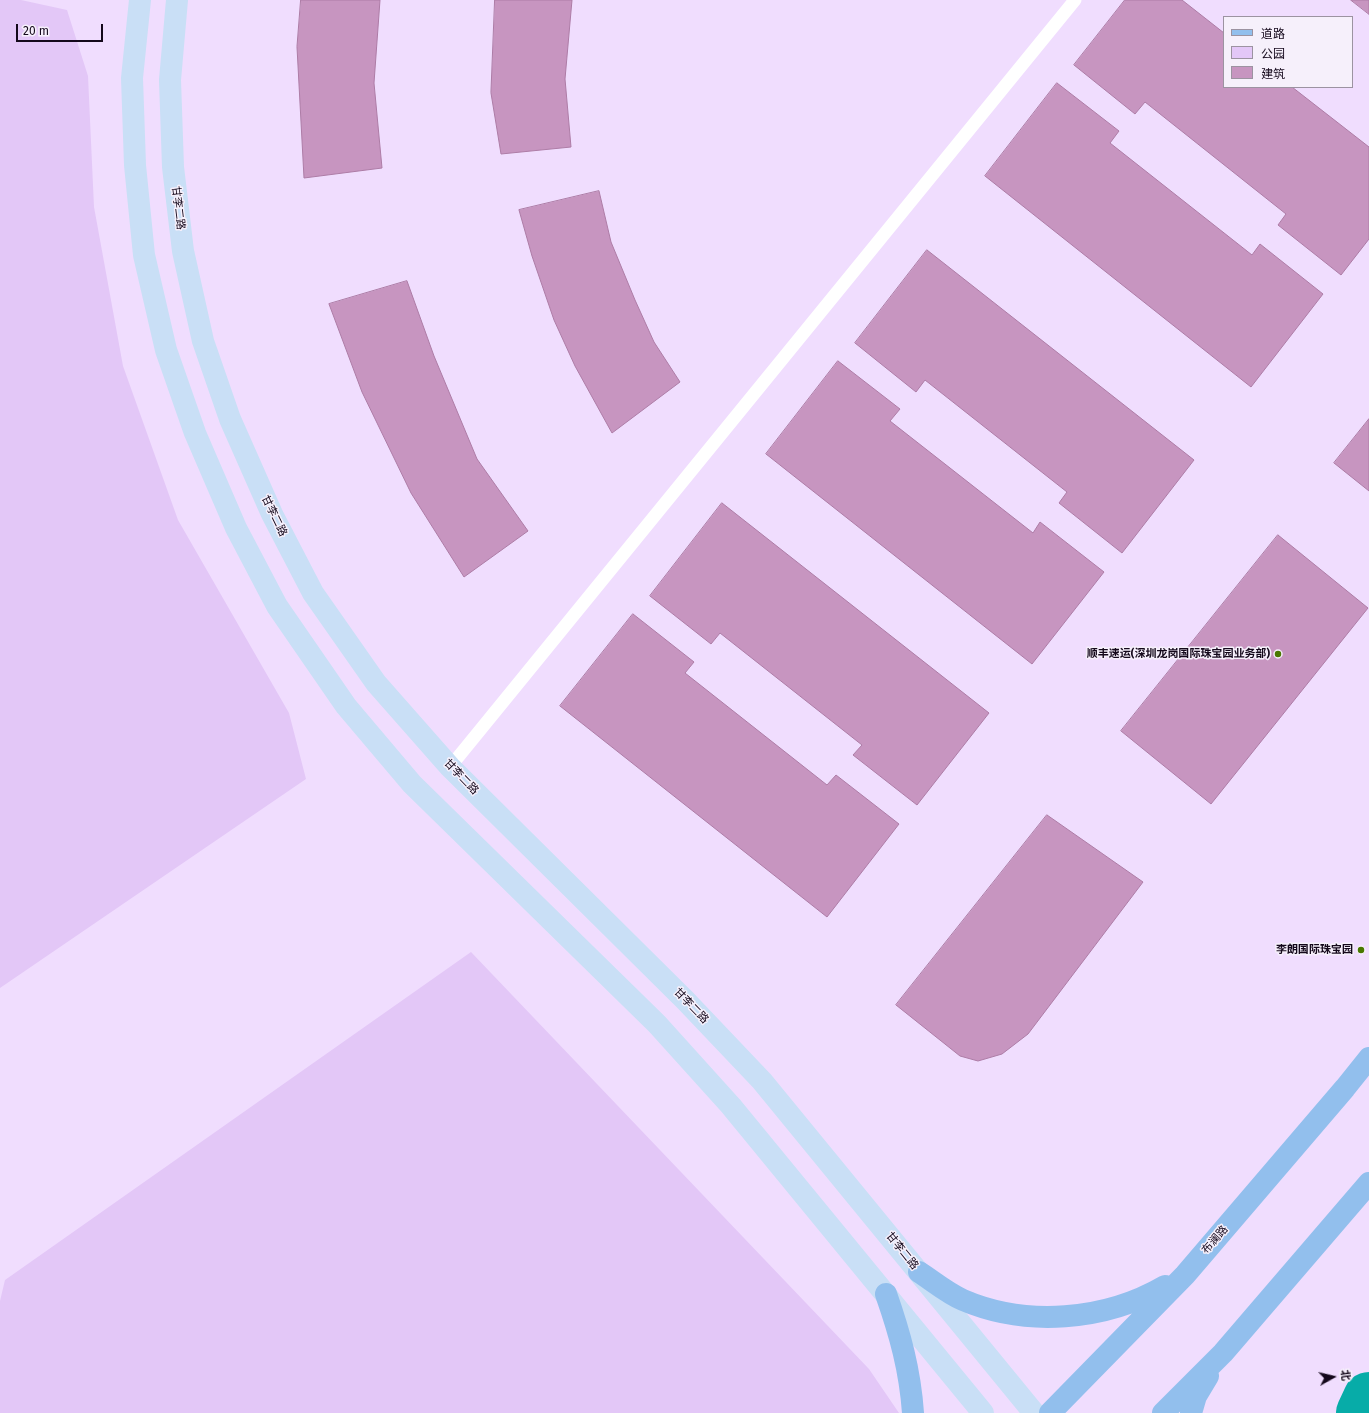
<!DOCTYPE html>
<html>
<head>
<meta charset="utf-8">
<style>
	body { margin:0 }
	#map { position:relative; width:1369px; height:1413px; overflow:hidden; background:#f0ddfe; font-family:"Fira Sans","Noto Sans SC",sans-serif }
	canvas { display:block }
	.legend { position:absolute; left:1223px; top:16px; width:130px; height:72px; box-sizing:border-box; background:#f6f0fb; border:1px solid #9c93a1; margin:0; padding:5px 7px; list-style:none; font-size:12px; color:#14081b }
	.legend li { display:flex; align-items:center; gap:8px; height:20px }
	.legend b { width:20px; border:1px solid #9c93a1 }
	.north { position:absolute; left:1313px; top:1357px; width:40px; height:40px; -webkit-text-stroke:3px #f6f0fb; paint-order:stroke; rotate:82deg; font-size:11px; font-weight:700; line-height:16px; text-align:center; color:#14081b }
	.north::after { content:''; display:block; margin:auto; width:14px; height:18px; background:#14081b; clip-path:polygon(50% 0,100% 100%,50% 72%,0 100%) }
	.scale { position:absolute; left:16px; top:24px; width:87px; height:18px; box-sizing:border-box; border:2px solid #14081b; border-top:0; padding-left:5px; font-size:12px; line-height:14px; white-space:nowrap; color:#14081b; -webkit-text-stroke:3px #f6f0fb; paint-order:stroke }
</style>
</head>
<body>
<div id="map">
<canvas width="1369" height="1413"></canvas>
<ul class="legend">
<li><b style="height:5px;background:#92bfed"></b>道路</li>
<li><b style="height:11px;background:#e3c7f7"></b>公园</li>
<li><b style="height:11px;background:#c795c0"></b>建筑</li>
</ul>
<div class="north">北</div>
<div class="scale">20 m</div>
</div>
<script>
const c = document.querySelector('canvas').getContext('2d');
c.lineJoin = 'round';
function fillPath(path, color) {
  c.fillStyle = color;
  c.fill(path, 'evenodd');
}
function stroke(path, color, width, dash) {
  c.strokeStyle = color;
  c.lineWidth = width;
  c.lineCap = dash ? 'butt' : 'round';
  c.setLineDash(dash || []);
  c.stroke(path);
}
function write(font, color, halo, rows, align = 'center') {
  c.font = font + ' "Fira Sans","Noto Sans SC",sans-serif';
  c.lineWidth = 3;
  c.setLineDash([]);
  c.textBaseline = 'middle';
  c.strokeStyle = halo;
  c.fillStyle = color;
  for (const [text, x, y, turn = 0] of rows) {
    c.save();
    c.translate(x, y);
    c.rotate((+turn || 0) * Math.PI / 180);
    c.textAlign = isNaN(turn) ? turn : align;
    if (halo) c.strokeText(text, 0, 0);
    c.fillText(text, 0, 0);
    c.restore();
  }
}
fillPath(new Path2D(`
	M0,0h21l46,10 21,66 6,131 29,159 55,154 111,193 17,66 -306,209z
	M471,952l398,417 30,44h-899v-112l5,-21z`), '#e3c7f7');
stroke(new Path2D(`
	M1362,1413l7,-15`), '#07aca8', 52);
const building = new Path2D(`
	M301,0h79l-6,83 8,85 -78,10 -7,-131z
	M495,0h77l-7,79 6,68 -70,7 -10,-61z
	M1125,0h57l42,33v54h68l77,60v92l-28,36 -63,-50 8,-11 -141,-112 -10,12 -61,-49z
	M1351,0h18v14z
	M1057,83l62,48 -9,12 142,112 8,-11 63,50 -72,93 -266,-211z
	M599,191l12,51 24,58 19,42 26,40 -68,51 -37,-67 -21,-46 -22,-64 -13,-46z
	M927,250l267,210 -72,93 -63,-50 8,-11 -142,-112 -9,12 -61,-49z
	M407,281l27,75 43,103 51,72 -64,46 -53,-84 -49,-101 -33,-88z
	M838,361l62,48 -10,12 143,112 7,-11 64,50 -72,92 -266,-210z
	M1369,419v72l-35,-28z
	M722,503l267,210 -72,92 -64,-50 9,-10 -142,-112 -9,11 -61,-48z
	M1278,535l90,73 -157,196 -90,-73z
	M633,614l61,48 -9,11 142,112 9,-10 63,49 -72,93 -267,-211z
	M1047,815l96,67 -115,152 -26,20 -24,7 -18,-5 -64,-51z`);
fillPath(building, '#c795c0');
stroke(building, '#ad7ca6', 1);
stroke(new Path2D(`
	M450,767l625,-767`), '#fff', 13);
stroke(new Path2D(`
	M140,0l-8,78 3,87 9,90 22,95 29,83 41,95 41,78 69,100 66,78 245,240 74,82 252,307
	M177,0l-7,80 3,87 10,84 20,90 27,78 42,95 41,79 63,90 74,84 235,233 77,81 272,332`), '#c9dff6', 22);
stroke(new Path2D(`
	M919,1272c14,9 28,21 44,28 63,27 142,21 202,-14
	M886,1294c14,40 24,76 27,119
	M1050,1413l135,-138 160,-187 24,-30
	M1163,1413l60,-60 146,-170
	M1191,1413l5,-17 12,-20`), '#92bfed', 22);
for (const [x, y, r, color] of [
	[1278,654,4,"#497800"],
	[1361,950,4,"#497800"]
]) {
  const dot = new Path2D();
  dot.arc(x, y, r, 0, 2 * Math.PI);
  c.fillStyle = color;
  c.fill(dot);
  stroke(dot, '#f6f0fb', 1.5);
}
write('11px', '#14081b', '#f6f0fb', [
	["甘李二路",178,208,83],
	["甘李二路",274,516,64],
	["甘李二路",461,777,46],
	["甘李二路",691,1006,46],
	["布澜路",1215,1240,-49],
	["甘李二路",902,1251,51]
]);
write('bold 11px', '#14081b', '#f6f0fb', [
	["顺丰速运(深圳龙岗国际珠宝园业务部)",1270,654],
	["李朗国际珠宝园",1353,950]
], 'right');
</script>
</body>
</html>
